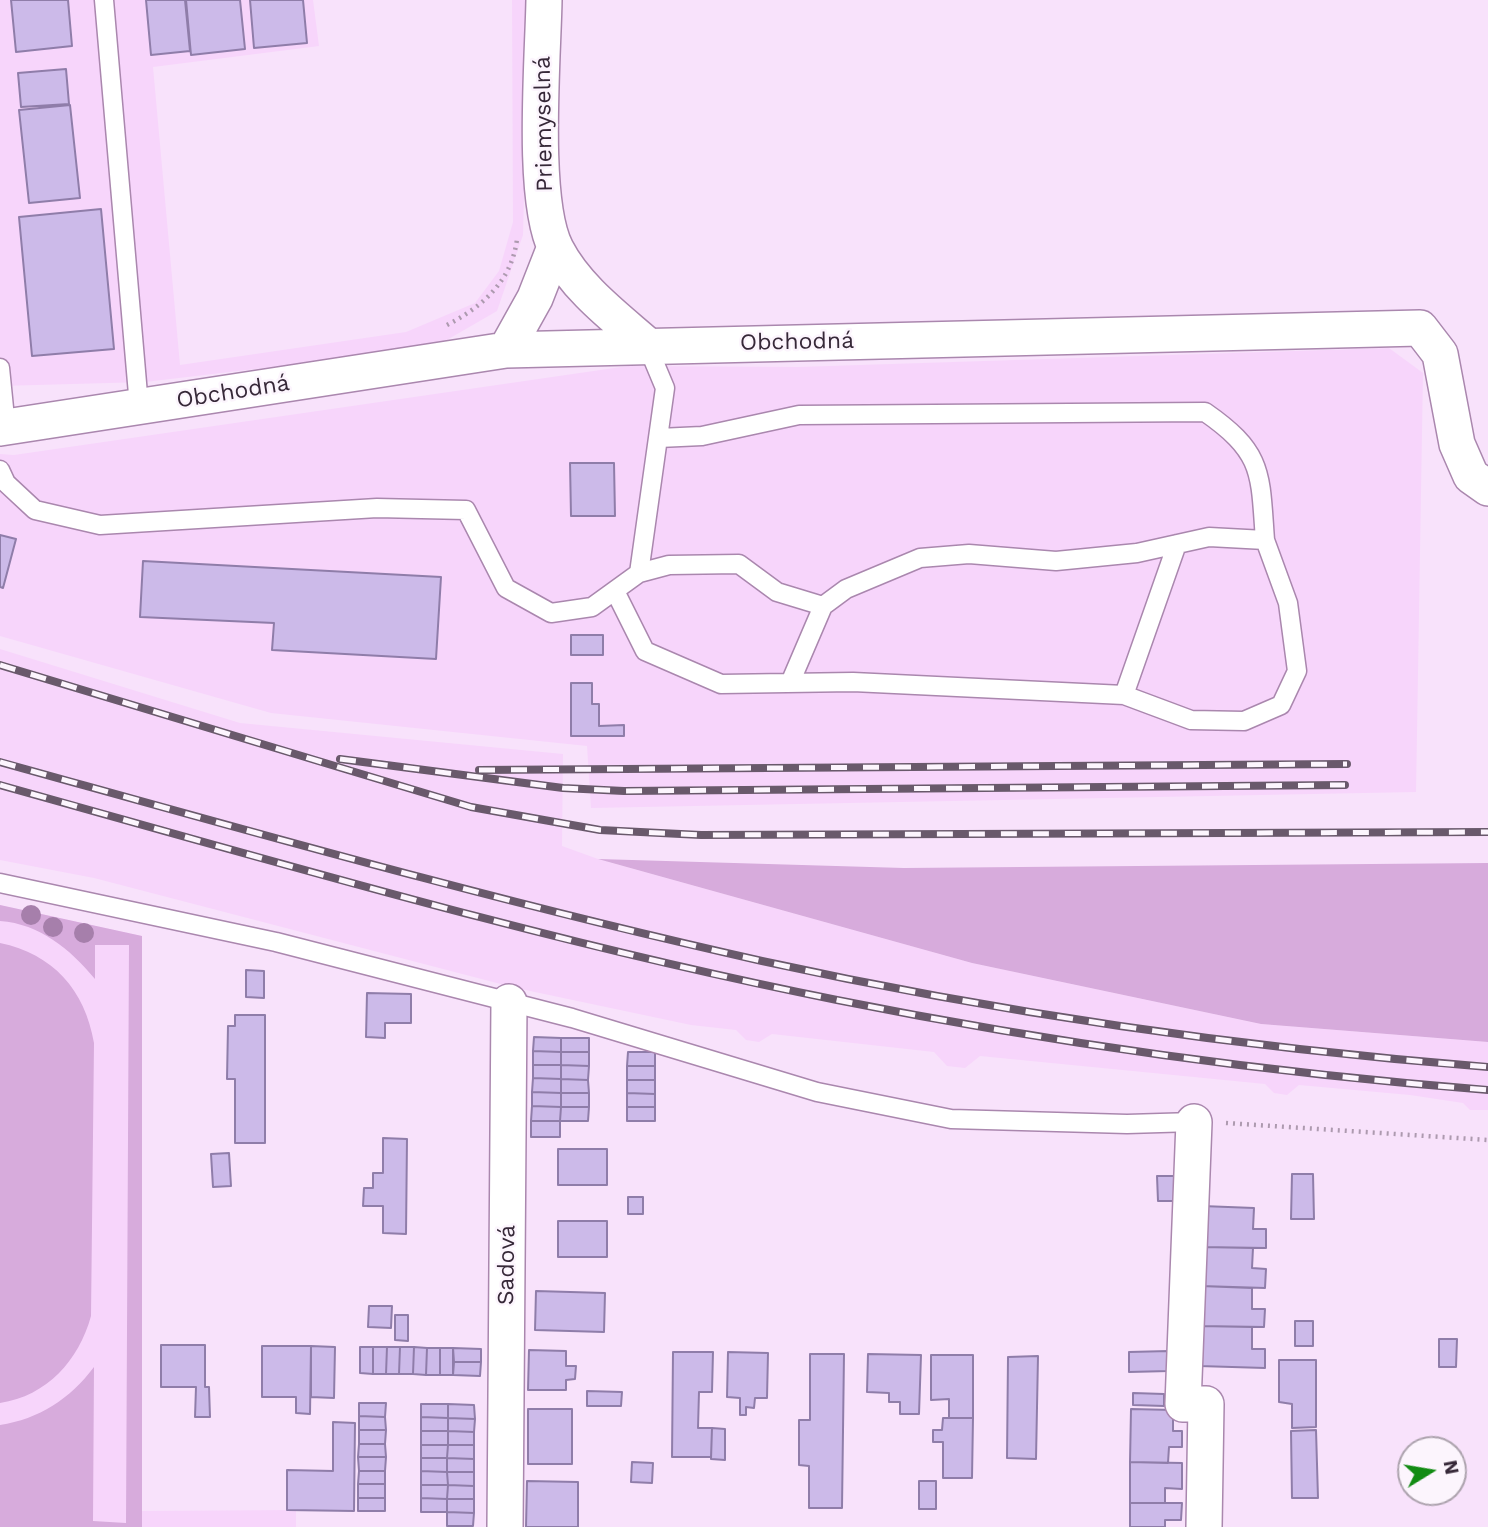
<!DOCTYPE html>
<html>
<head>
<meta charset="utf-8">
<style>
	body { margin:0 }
	#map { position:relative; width:1488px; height:1527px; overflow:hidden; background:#f8e2fb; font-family:"Work Sans",sans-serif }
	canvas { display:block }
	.north { position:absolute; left:1397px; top:1436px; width:70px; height:70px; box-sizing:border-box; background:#fcf5fd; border:2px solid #ada3ae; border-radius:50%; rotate:79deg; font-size:19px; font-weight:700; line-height:28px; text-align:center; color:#362838 }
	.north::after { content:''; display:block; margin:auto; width:24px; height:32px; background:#128b13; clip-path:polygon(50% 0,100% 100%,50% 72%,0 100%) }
</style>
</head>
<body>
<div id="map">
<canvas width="1488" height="1527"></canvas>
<div class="north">N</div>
</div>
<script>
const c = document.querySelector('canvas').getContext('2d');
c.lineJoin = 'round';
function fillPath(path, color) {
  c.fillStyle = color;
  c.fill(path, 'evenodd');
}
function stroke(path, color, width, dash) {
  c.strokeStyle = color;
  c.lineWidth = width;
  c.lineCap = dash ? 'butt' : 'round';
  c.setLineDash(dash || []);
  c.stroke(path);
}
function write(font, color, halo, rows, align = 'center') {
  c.font = font + ' "Work Sans",sans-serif';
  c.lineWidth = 5;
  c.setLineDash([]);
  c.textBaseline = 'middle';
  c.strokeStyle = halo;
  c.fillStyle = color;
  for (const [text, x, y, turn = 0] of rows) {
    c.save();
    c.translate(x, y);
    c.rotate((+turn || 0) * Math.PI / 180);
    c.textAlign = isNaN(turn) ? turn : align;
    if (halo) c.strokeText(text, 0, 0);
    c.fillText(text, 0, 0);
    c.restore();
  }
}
fillPath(new Path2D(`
	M0,0h313l6,46 -166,21 27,298 226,-33 69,-29 24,-32 14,-49 -1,-222h17l-6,235 -26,76 -64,37 -288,34 -145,4z
	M1389,348l34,25 -7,419 -825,16 -4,-62 -316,-33 -271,-77v-182l14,1 614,-89 170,1z
	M0,649l240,74 323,31 -1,92 36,13 374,104 289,61 227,18v68h-18l-7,-7 -53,-8 -111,-10 -12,10 -13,-2 -9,-9 -285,-28 -15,12 -18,-2 -13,-14 -162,-18 -13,8 -13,-2 -10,-10 -45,-5 -175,-37 -422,-110 -94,-18z
	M0,905l142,31 -2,575 156,-1v17h-296z`), '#f7d5fb');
fillPath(new Path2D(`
	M598,859l306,9 584,-5v179l-227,-18 -289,-61z
	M0,905l142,31v591h-142v-102c39,-6 70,-26 94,-58l-1,154 33,2 3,-578h-34v34c-25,-30 -55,-55 -95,-58z
	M0,943c53,11 85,47 94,100l-3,273c-12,44 -44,80 -91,87z`), '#d7abdc');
const building = new Path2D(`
	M11,0h57l4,46 -56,6z
	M146,0h39l5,51 -39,4z
	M186,0h54l5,49 -54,6z
	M250,0h53l4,43 -53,5z
	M66,69l3,35 -48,3 -3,-34z
	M70,105l10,93 -51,5 -10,-93z
	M101,209l13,140 -82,7 -13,-139z
	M570,463h44l1,53h-44z
	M0,535l16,4 -13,49 -3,-1z
	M143,561l298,16 -5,82 -164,-9 2,-27 -134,-6z
	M571,635h32v20h-32z
	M571,683h21v21h7v22l25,-1v11h-53z
	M246,970l18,1v27l-18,-1z
	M367,993l44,1v29h-26v15l-19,-1z
	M235,1015h30v128h-30v-64h-8l1,-53h7z
	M534,1037l27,1v14l-28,-1z
	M561,1038h28v14h-28z
	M533,1051l28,1v13h-28z
	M561,1052h28v14l-28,-1z
	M628,1052h27v14h-28z
	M533,1065h28v14l-28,-1z
	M561,1065l28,1 -1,14 -27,-1z
	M627,1066h28v14h-28z
	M533,1078l28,1v14l-29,-1z
	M561,1079l27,1 1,13h-28z
	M627,1080h28v14l-28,-1z
	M532,1092l29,1v14l-29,-1z
	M561,1093h28v14h-28z
	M627,1093l28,1v13h-28z
	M532,1106l29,1 -1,14h-29z
	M561,1107h28l-1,14h-28z
	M627,1107h28v14h-28z
	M531,1121h29v16h-29z
	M383,1138l24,1 -1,95 -23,-1v-27h-20l1,-18h9v-15h10z
	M558,1149h49v36h-49z
	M229,1153l2,33 -18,1 -2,-33z
	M1292,1174h21l1,45h-23z
	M1157,1176h19v25h-18z
	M628,1197h15v17h-15z
	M1202,1206l52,2 -1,21h13v19l-64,-1z
	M558,1221h49v36h-49z
	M1202,1247l51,1 -1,20 14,1 -1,19 -64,-2z
	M1201,1286l51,2v21h13l-1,18 -64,-1z
	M536,1291l69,2 -1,39 -69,-2z
	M369,1306h23l-1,22 -23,-1z
	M395,1315h13v26l-13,-1z
	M1295,1321h18v25h-18z
	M1200,1326l52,1v22h13v19l-66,-2z
	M1439,1339h18l-1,28h-17z
	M161,1345h44v42h4l1,30h-15l1,-30h-35z
	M262,1346h49l-1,68 -14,-1v-16h-34z
	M311,1346l24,1 -1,51 -23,-1z
	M360,1347h13v27l-13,-1z
	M373,1347h14l-1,27h-13z
	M387,1347h13l-1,27h-13z
	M400,1347h14l-1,27h-14z
	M414,1347l13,1 -1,27 -13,-1z
	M427,1348h13v27h-14z
	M440,1348h13v27h-13z
	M453,1348l28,1v13h-27z
	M529,1350l37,1v15h10l-1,13 -9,1v10h-38z
	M1169,1351v20l-40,1v-20z
	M673,1352h40l-1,40h-13l-1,36h14l-1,29h-39z
	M728,1352l40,1 -1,45h-12l-1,10 -8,-1v8h-6v-17l-13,-1z
	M810,1354h34l-2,154h-33v-42l-10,-1v-45h11z
	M868,1354l53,1 -2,59h-19v-12h-11v-9l-22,-1z
	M931,1355h42v63h-24v-19l-18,1z
	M1038,1356l-2,103 -29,-1 1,-101z
	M1279,1360h37v67l-24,1v-24l-13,-2z
	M454,1362h27l-1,14 -27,-1z
	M587,1391l35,1 -1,14h-34z
	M1133,1393l31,1v12l-31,-1z
	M359,1403h27l-1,14 -26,-1z
	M421,1404h27v14l-27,-1z
	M448,1404l26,1 1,14 -27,-1z
	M528,1409h44v55h-44z
	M1131,1409l42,1v21h9v16h-13l-1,16 -38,-1z
	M359,1416l26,1 1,13h-27z
	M421,1417l27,1v13h-27z
	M448,1418l27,1 -1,13 -26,-1z
	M943,1418h30l-1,60h-29v-36h-10v-12h9z
	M333,1422l22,1 -1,88 -67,-1v-40l46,1z
	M712,1428l13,1v31l-14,-1z
	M359,1430h27l-1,14h-26z
	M1316,1430l2,68h-26l-1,-67z
	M421,1431h27v14h-27z
	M448,1431l26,1v13h-26z
	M359,1444h26l1,13h-28z
	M421,1445h27l-1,13h-26z
	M448,1445h26v14l-27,-1z
	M358,1457h28l-1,14h-26z
	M421,1458h26v14l-26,-1z
	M447,1458l27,1v13h-27z
	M632,1462l21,1 -1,20 -21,-1z
	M1130,1462l52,1v26l-17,-1v15h-35z
	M359,1471h26v13h-27z
	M421,1471l26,1 1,13h-27z
	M447,1472h27v14l-26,-1z
	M527,1481l51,1v45h-52z
	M919,1481h17v28h-17z
	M358,1484h27v14h-27z
	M421,1485h27l-1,14 -26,-1z
	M448,1485l26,1v13h-27z
	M358,1498h27v13h-27z
	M421,1498l26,1v13h-26z
	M447,1499h27v14l-27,-1z
	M1130,1503h52l-1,17h-16v7h-35z
	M447,1512l27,1 -1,13h-26z`);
fillPath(building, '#ccbae9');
stroke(building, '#8f7da9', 2);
const service = new Path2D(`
	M104,0l35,406
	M0,368l6,60
	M659,438l43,-2 97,-21 406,-3c59,41 55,61 60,128
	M0,470l6,13 29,27 65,15 277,-17 89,2 40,78 45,25 41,-6 47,-34 26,-185 -18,-43
	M615,591l30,60 76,33 132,-2 271,13 67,25 53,1 37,-16 16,-34 -9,-68 -23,-63 -56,-3 -72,16 -81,8 -87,-7 -49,4 -74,31 -23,17 -46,-14 -38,-28 -70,1 -30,8
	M790,683l33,-77
	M1124,695l53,-151
	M0,883l276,59 296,76 245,74 134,27 176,5 67,-2`);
const minor = new Path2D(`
	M544,0c-1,59 -13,200 12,249 20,39 59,68 91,96
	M506,350l29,-52 20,-51
	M0,428l506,-78 914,-22 20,26 17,90 14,32 17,12
	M1194,1122l-11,282h23l-2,123
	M505,1527l4,-525`);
stroke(service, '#aa87ae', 21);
stroke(minor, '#aa87ae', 38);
stroke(new Path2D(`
	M447,325c35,-18 65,-44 70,-86
	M1226,1123l262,17`), '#ad9aaf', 4.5, [2, 5]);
stroke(service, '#fff', 18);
stroke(minor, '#fff', 35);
const rail = new Path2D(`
	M0,665l471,142 129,23 101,5 787,-3
	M340,759l223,29 61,3 721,-6
	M0,762c253,70 506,142 762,199 238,52 483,87 726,106
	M479,770l868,-6
	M0,785c277,77 554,159 837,215 215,43 432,73 651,90`);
stroke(rail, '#69596b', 8);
stroke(rail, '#fcf5fd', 5, [16]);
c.fillStyle = '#a67fab';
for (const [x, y] of [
	[31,915],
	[53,927],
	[84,933]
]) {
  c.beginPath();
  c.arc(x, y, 10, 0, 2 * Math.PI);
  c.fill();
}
write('23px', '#362838', '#fcf5fd', [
	["Priemyselná",544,124,-91],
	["Obchodná",797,342,-1],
	["Obchodná",233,392,-9],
	["Sadová",507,1265,-89]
]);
</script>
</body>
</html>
